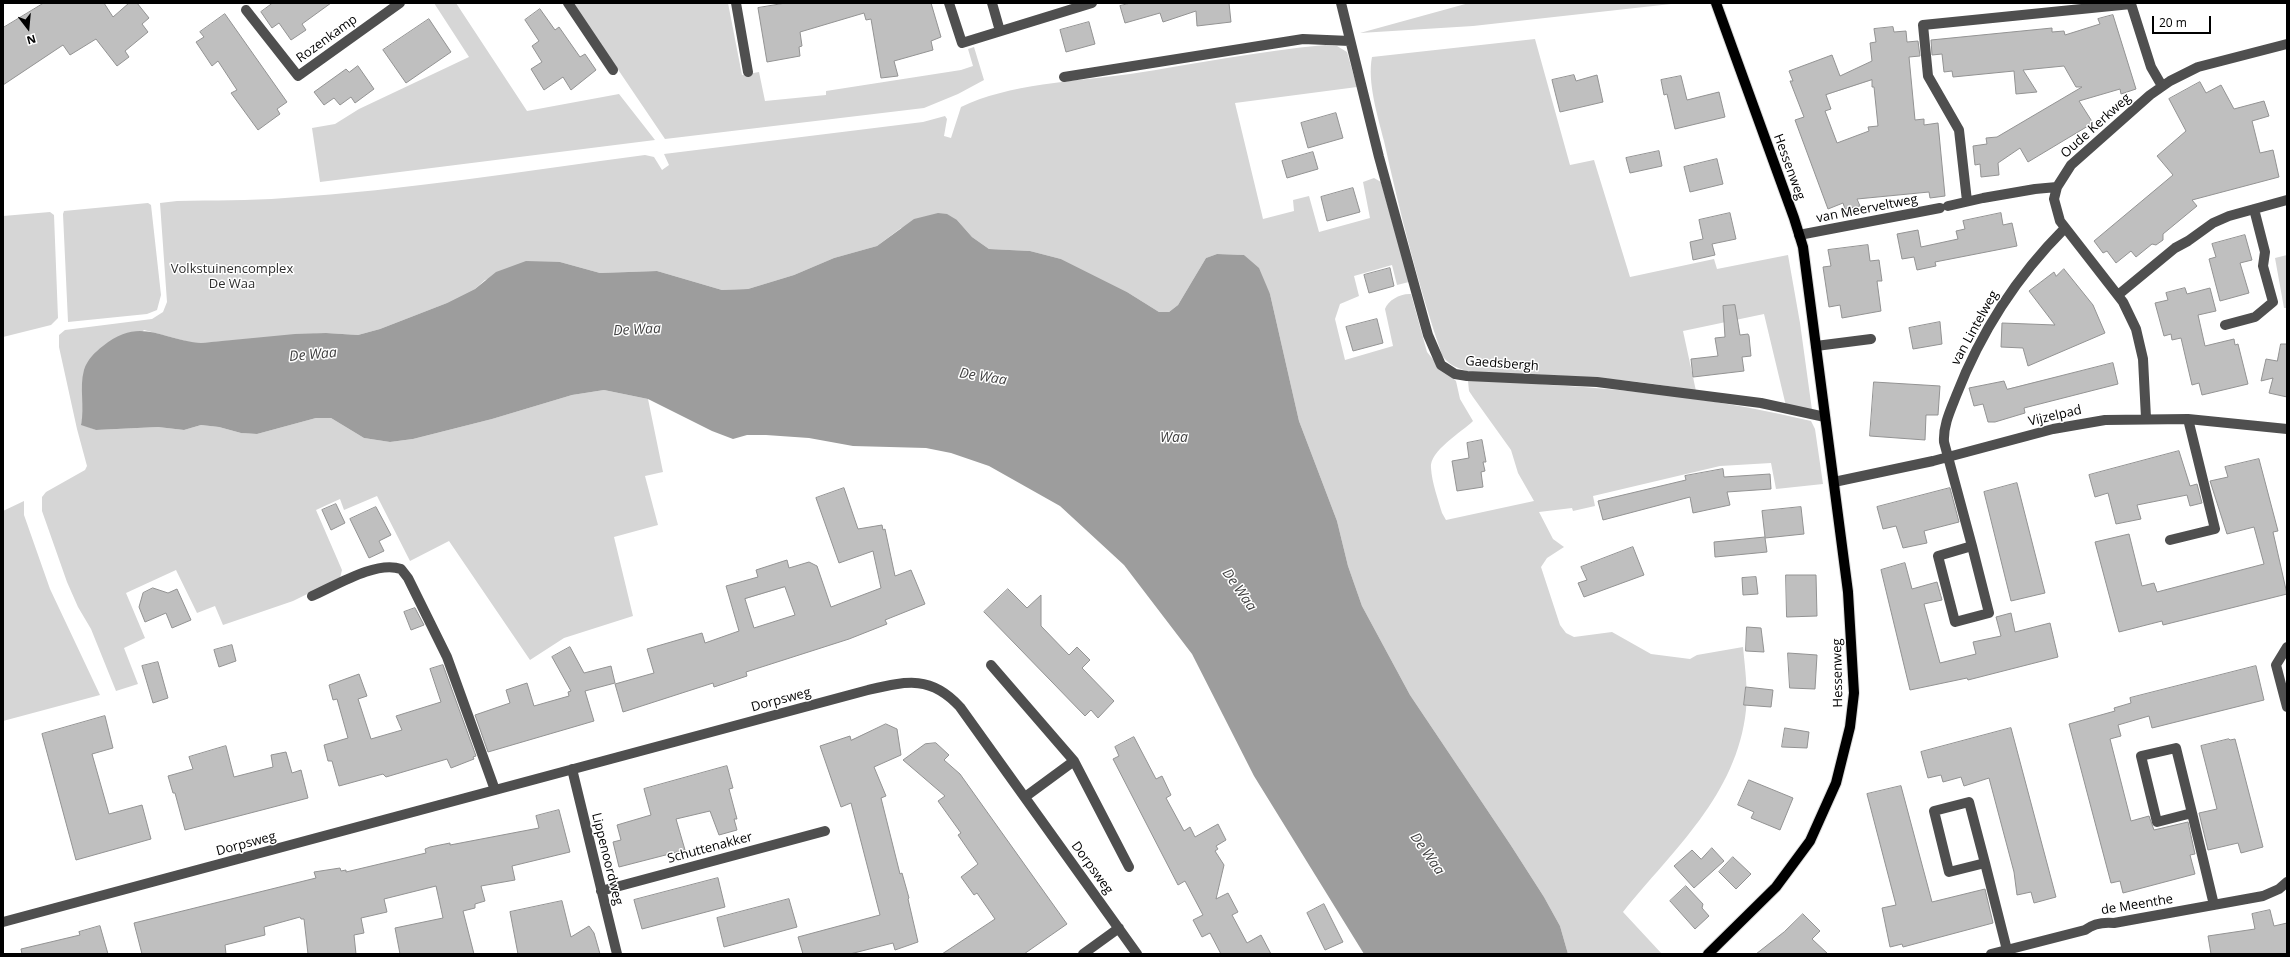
<!DOCTYPE html>
<html>
<head>
<meta charset="utf-8">
<style>
	body { margin:0 }
	#map { position:relative; width:2290px; height:957px; overflow:hidden; background:#fff; font-family:"Open Sans",sans-serif }
	canvas { display:block }
	.frame { position:absolute; inset:0; border:4px solid #000; pointer-events:none }
	.north { position:absolute; left:8px; top:8px; width:40px; height:40px; -webkit-text-stroke:3px #fff; paint-order:stroke; rotate:164deg; font-size:11px; font-weight:700; line-height:16px; text-align:center; color:#000 }
	.north::after { content:''; display:block; margin:auto; width:14px; height:18px; background:#000; clip-path:polygon(50% 0,100% 100%,50% 72%,0 100%) }
	.scale { position:absolute; left:2152px; top:16px; width:59px; height:18px; box-sizing:border-box; border:2px solid #000; border-top:0; padding-left:5px; font-size:12px; line-height:14px; white-space:nowrap; color:#000; -webkit-text-stroke:3px #fff; paint-order:stroke }
</style>
</head>
<body>
<div id="map">
<canvas width="2290" height="957"></canvas>
<div class="frame"></div>
<div class="north">N</div>
<div class="scale">20 m</div>
</div>
<script>
const c = document.querySelector('canvas').getContext('2d');
c.lineJoin = 'round';
function fillPath(path, color) {
  c.fillStyle = color;
  c.fill(path, 'evenodd');
}
function stroke(path, color, width, dash) {
  c.strokeStyle = color;
  c.lineWidth = width;
  c.lineCap = dash ? 'butt' : 'round';
  c.setLineDash(dash || []);
  c.stroke(path);
}
function write(font, color, halo, rows, align = 'center') {
  c.font = font + ' "Open Sans",sans-serif';
  c.lineWidth = 3;
  c.setLineDash([]);
  c.textBaseline = 'middle';
  c.strokeStyle = halo;
  c.fillStyle = color;
  for (const [text, x, y, turn = 0] of rows) {
    c.save();
    c.translate(x, y);
    c.rotate((+turn || 0) * Math.PI / 180);
    c.textAlign = isNaN(turn) ? turn : align;
    if (halo) c.strokeText(text, 0, 0);
    c.fillText(text, 0, 0);
    c.restore();
  }
}
fillPath(new Path2D(`
	M434,3h22l71,108 92,-17 36,46 -335,42 -8,-54 23,-4 24,-15 110,-52z
	M573,3h155l14,72 17,-3 6,29 61,-6v-4l135,-21 12,-4 -5,-17 6,-2 10,33 -26,14 -34,14 -259,31z
	M1469,3h211l-207,23 -113,7z
	M1535,39l35,126 24,-5 36,117 84,-18 3,10 71,-14 12,68 12,87 -26,-4 -22,-92 -81,17 13,60c-75,-15 -150,-16 -226,-19 -12,-4 -21,-6 -28,-17 -24,-70 -42,-142 -58,-214 -6,-24 -17,-59 -12,-84z
	M1325,45l12,1 10,6 10,35 -122,16 28,116 31,-8 -1,-11 16,-4 10,36 51,-14 -7,-36 11,-4 7,4 28,100 -12,3 -5,-20 -38,11 5,20 -19,8 -5,15 10,41 48,-14 -8,-37c3,-9 16,-16 26,-15l16,58 9,11 20,18 4,18 13,22c-11,11 -44,30 -42,47 1,15 7,31 11,45l4,7 88,-19 -16,-28 -7,-23 -38,-53 -4,-6 -1,-10c26,-3 55,2 82,4 88,5 175,15 261,36l4,8 8,55 -47,5 -5,-26 -51,3 -127,30 2,10 -22,5 -1,-3 -33,4 14,27 11,8 -17,11 -6,9 19,58 6,8 8,4 38,-5 39,22 39,5 7,-4 46,-8c2,21 5,42 3,63 -9,85 -73,140 -123,202l39,42h-94l-8,-28 -16,-29 -34,-53 -100,-149 -48,-89 -14,-40 -11,-45 -38,-100 -29,-127 -26,-39 -27,-1 -11,4 -28,47 -9,7h-10l-32,-20 -66,-33 -31,-8 -41,-2 -17,-12 -15,-17 -56,8 -24,18 -43,12 -40,17 -46,14 -26,1 -65,-19 -57,2 -40,-11 -75,18 -10,9 -28,14 -67,26 -22,6 -32,-2 -125,10 -12,-1 -45,-12 -62,62 2,19 -3,13 15,6 62,-3 26,3 17,-5 18,2 22,6 16,1 59,-16h15l33,20 26,4 23,-3 79,-20 80,-24 32,-5 44,9 15,73 -18,4 13,49 -44,12 19,79 -69,22 -34,22 -81,-119 -39,20 -33,-65 -33,14 -4,-11 -24,11 26,60 -2,8 -47,23 -70,24 -8,-19 -18,7 -21,-43 -50,23 19,45 -21,10 14,36 -22,7 -25,-62 -13,-22 -11,-25 -25,-71v-14l4,-5 39,-22 2,-4 -10,-37 -18,-82v-12l6,-5 87,-11 11,-7 4,-10 -7,-99 17,-2c36,-1 72,0 108,-3 121,-8 241,-27 360,-43l9,2 8,13 7,-5 -5,-11 259,-32 22,-6 2,3 -3,17 7,2 10,-31c46,-23 116,-26 169,-33 65,-10 129,-23 195,-29z
	M148,203l3,2 10,90 -4,15 -10,4 -79,8 -5,-108 1,-3z
	M50,212l4,3 4,103 -7,7 -48,12v-121z
	M2287,255v53h-3l-9,-50z
	M24,501v14l26,74 50,106 -97,26v-210z`), '#d6d6d6');
fillPath(new Path2D(`
	M938,213l9,1 10,6 15,17 17,12 41,2 31,8 66,33 32,20h10l9,-7 28,-47 11,-4 27,1 15,13 11,26 29,127 38,100 11,45 14,40 48,89 100,149 34,53 16,29 8,28h-204l-110,-178 -62,-122 -68,-89 -64,-59 -71,-40 -38,-13 -25,-5 -73,-2 -44,-8 -43,-3h-19l-14,4 -21,-8 -64,-32 -44,-9 -32,5 -80,24 -79,20 -23,3 -26,-4 -33,-20h-15l-59,16 -16,-1 -22,-6 -18,-2 -17,5 -26,-3 -62,3 -15,-5c4,-19 -2,-37 3,-55 3,-10 11,-18 19,-24 38,-30 57,-6 98,-3l94,-9 31,-1 32,2 22,-6 67,-26 28,-14 21,-17 30,-11 34,1 40,11 57,-2 65,19 26,-1 46,-14 40,-17 43,-12 37,-27z`), '#9d9d9d');
const building = new Path2D(`
	M44,3h60l9,14 16,-14h8l12,15 -7,6 6,8 -23,19 4,6 -12,9 -21,-27 -26,16 -7,-10 -60,40v-57z
	M273,3h58l-29,21 4,6 -15,10 -12,-17 -7,5 -11,-16z
	M786,3h145l10,34 -10,4 2,9 -39,11 4,15 -17,2 -10,-59 -5,1 -2,-7 -64,19 2,14 -3,1 1,9 -33,6 -9,-54z
	M1131,3h98l2,19 -34,4 -1,-15 -33,11 -3,-9 -35,10 -5,-17z
	M540,9l15,21 4,-3 21,30 5,-3 11,16 -25,20 -8,-13 -19,13 -13,-21 11,-7 -10,-16 7,-5 -14,-21z
	M225,14l62,88 -10,7 3,5 -22,16 -27,-37 6,-3 -19,-29 -6,5 -16,-24 8,-5 -4,-5z
	M2113,15l23,74 -15,5 -1,-5 -41,12 14,22 -65,39 -8,-14 -22,15 1,12 -18,2 -1,-13 -5,1 -2,-19 14,-2 -1,-6 11,-1 85,-50h-6l-12,-21 -41,4 14,22 -21,2 -2,-23 -61,6 -1,-6 -8,1 -2,-18 -10,1 -1,-15 121,-12v4l12,-1 1,4 35,-11 -2,-5z
	M429,19l22,33 -45,31 -23,-33z
	M1089,22l6,22 -29,8 -6,-22z
	M1893,27l1,5 12,-1 1,11 11,-1 2,15 -11,1 6,63 9,-1v6l14,-2 7,73 -15,2 -1,-6 -72,7 3,7 -15,3 -2,-6 -15,6 -33,-89 9,-3 -14,-36h3l-4,-10 43,-16 8,21 32,-15 -2,-18 6,-1 -2,-13zM1872,80v7h2l4,39 -10,1 1,4 -32,12 -12,-32 6,-2 -5,-14z
	M358,66l16,23 -19,14 -4,-6 -11,8 -6,-7 -10,7 -10,-13 32,-23 3,3z
	M1574,75l2,6 21,-6 6,27 -43,10 -8,-32z
	M1681,76l6,24 32,-8 6,25 -50,12 -8,-35 -3,1 -3,-15z
	M2200,82l6,11 15,-8 13,24 30,-8 5,15 -17,5 8,32 13,-3 6,27 -87,23 5,6 -34,28v6l-7,5 -4,-1 -16,13 -5,-6 -15,12 -9,-12 -4,2 -9,-12 79,-66 -16,-19 29,-25 -17,-32z
	M1336,113l7,25 -35,10 -7,-25z
	M1659,151l3,15 -32,7 -4,-15z
	M1313,152l5,17 -31,9 -5,-17z
	M1717,159l6,25 -33,8 -6,-25z
	M1353,188l7,24 -33,9 -6,-24z
	M1730,213l6,26 -24,5 3,11 -22,5 -3,-18 13,-3 -4,-19z
	M2001,213l2,12 9,-2 5,23 -82,16 1,4 -19,4 -3,-13 -12,2 -5,-25 21,-4 3,17 37,-8 -2,-8 9,-2 -2,-8z
	M2245,235l7,25 -12,3 9,30 -29,8 -11,-42 7,-2 -4,-13z
	M1868,245l2,16 9,-1 3,21h-5l4,30 -39,7 -2,-13 -11,2 -6,-40 8,-1 -3,-16z
	M1390,268l4,18 -25,7 -5,-18z
	M2064,269l29,36 12,28 -77,33 -5,-18 -22,-1 1,-24 53,2 -26,-34 25,-19 2,4z
	M2185,288l2,6 23,-6 6,23 -18,4 7,31 29,-7 1,6 3,-1 10,40 -46,11 -3,-12 -7,2 -11,-47 -9,2 -1,-6 -7,2 -9,-33 13,-3 -2,-7z
	M1735,305l5,30 8,-1 1,2 2,20 -9,1 2,14 -51,6 -2,-18 27,-3 -3,-18 10,-1 -2,-31z
	M1377,319l6,24 -30,8 -7,-24z
	M1940,322l2,22 -29,5 -4,-21z
	M2281,344h6v53l-18,-4 4,-15 -12,3 5,-22 11,2z
	M2113,363l5,21 -94,24 1,5 -30,9h-7l-5,-18 -9,2 -5,-18 35,-7 3,8z
	M1874,382l66,4 -2,29h-12l-1,25 -55,-4z
	M1482,440l4,22h-3l2,9 -4,1 2,15 -26,4 -5,-30 17,-3 -2,-15z
	M2179,451l11,35 7,-2 5,19 -12,3 -3,-11 -50,10 4,14 -25,5 -8,-31 -13,4 -6,-22z
	M2259,459l19,72 -5,1 14,62 -124,31 -1,-4 -43,11 -24,-90 34,-8 13,52 12,-3 3,9 107,-28 -10,-37 -27,7 -17,-53 18,-4 -3,-10z
	M1723,469l1,8 46,-3 1,15 -44,3 3,13 -37,8 -3,-16 -87,23 -5,-19 88,-21 -1,-4z
	M2017,483l28,110 -34,8 -27,-109z
	M844,488l14,41 24,-4 1,5 2,-1 10,47 16,-6 14,34 -40,16 2,4 -38,15 -103,33 1,4 -33,11 -1,-4 -90,29 -8,-28 39,-11 -7,-24 55,-16 3,10 34,-12 -13,-45 32,-9 -2,-7 31,-10 2,8 20,-6 8,4 14,41 50,-19 -8,-37 -34,12 -23,-65zM785,587l10,28 -41,13 -9,-29z
	M1950,488l9,34 -35,9 3,12 -24,5 -7,-22 -13,3 -6,-22z
	M336,504l9,19 -14,7 -9,-20z
	M376,507l15,28 -12,6 5,10 -15,7 -19,-39z
	M1801,507l3,27 -39,4 2,14 -52,5 -1,-15 51,-5 -3,-26z
	M1633,547l11,28 -60,22 -6,-14 9,-3 -6,-13z
	M1905,563l7,26 25,-7 5,18 -18,4 16,59 36,-9 -3,-12 28,-6 -5,-19 15,-4 4,19 35,-9 8,34 -90,23 -1,-2 -57,12 -29,-120z
	M1786,575h30l1,41 -30,1z
	M1756,577l2,17 -15,1 -1,-17z
	M153,588l15,5 9,-4 14,31 -19,8 -6,-15 -21,9 -6,-15 4,-14z
	M1008,589l19,19 14,-13v31l28,29 8,-8 13,13 -8,8 32,33 -16,17 -7,-8 -6,6 -101,-104z
	M415,608l9,17 -13,5 -7,-18z
	M1747,627l14,1 3,24 -18,-1z
	M232,645l4,16 -17,6 -5,-17z
	M570,647l14,26 27,-7 4,17 -30,8 9,30 -106,31 -13,-37 35,-12 -4,-13 21,-7 7,23 35,-10 -1,-4 3,-1 -19,-34z
	M1788,653l29,2 -2,34 -25,-1z
	M158,662l10,36 -15,5 -11,-37z
	M443,665l33,91 -3,1 1,2 -23,9 -4,-9 -61,18 -3,-3 -44,12 -7,-25h-4l-4,-16 24,-7 -11,-39 -4,1 -4,-15 30,-11 8,22 -9,3 13,40 31,-9 -6,-14 45,-14 -11,-33z
	M2256,666l8,34 -112,28 -3,-12 -31,9 3,11 -11,3 21,82 18,-5 5,14 34,-8 7,32 -5,1 5,19 -72,19 -3,-12 -9,2 -42,-159 46,-13 -1,-3 17,-5 -1,-5z
	M1746,687l27,3 -2,17 -27,-2z
	M105,716l8,32 -21,6 17,60 33,-9 9,34 -75,21 -34,-126z
	M886,724l11,5 4,26 -27,12 12,29 -5,2 19,76 2,-1 7,25 -1,1 10,43 -23,8 -2,-7 -43,11h-47l-5,-17 82,-22 -29,-112 -10,4 -21,-61 30,-10 1,4z
	M1785,728l24,4 -2,16 -25,-1z
	M2011,728l45,169 -22,6 -3,-11 -14,3 -3,-23 -25,-94 -25,8 -3,-9 -18,5 -2,-7 -13,3 -7,-26z
	M1134,737l22,42 6,-3 9,19 -5,3 18,33 6,-4 5,10 23,-13 8,16 -10,6 2,3 -3,2 9,14 -8,34 12,-6 10,19 -6,3 15,28 14,-8 10,19h-50l-11,-21 -8,4 -9,-17 10,-5 -18,-34 -7,4 -65,-126 6,-3 -4,-9z
	M2229,739l1,1 5,-1 28,108 -22,6 -3,-10 -30,7 -9,-37 18,-4 -16,-63z
	M936,743l13,12 -5,5 16,14 107,150 -43,30h-82l53,-35 -18,-26 -3,2 -13,-18 17,-13 -20,-29 3,-2 -23,-32 7,-5 -42,-36 22,-16z
	M226,746l8,31 39,-10 -2,-12 15,-3 6,21 9,-3 7,28 -123,32 -10,-37h-2l-5,-17 25,-7 -4,-12z
	M727,766l6,22 -4,1 8,30h-3l3,11 -18,5 -9,-24 -34,8 9,31 -66,17 -6,-25 8,-2 -4,-15 34,-10 -7,-26z
	M1749,780l44,18 -13,32 -29,-12 3,-6 -16,-7z
	M1901,786l31,116 53,-13 8,34 -90,24 -1,-3 -12,3 -8,-39 14,-3 -29,-111z
	M559,810l11,42 -58,14 3,14 -34,6 4,15 -10,3v4l-12,3 11,43h-74l-5,-26 48,-10 -7,-32 -52,13 3,13 -26,6 3,15 -10,2 2,19h-48l-4,-35h-3l-1,-2 -36,10 1,8 -40,10 1,9h-84l-8,-31 182,-45 -2,-6 26,-4 1,3 5,-1v2l80,-19 -1,-4 5,-2 20,-4v2l89,-17 -3,-12z
	M1712,848l12,13 -30,27 -20,-22 18,-16 9,9z
	M1733,857l18,17 -15,15 -17,-17z
	M718,878l7,29 -83,22 -8,-29z
	M1686,886l17,18 -1,4 7,8 -14,13 -25,-28z
	M789,899l8,28 -73,20 -7,-29z
	M562,901l9,36 18,-11 5,7 6,21h-82l-8,-42z
	M1324,904l19,38 -18,8 -18,-37z
	M2270,910l4,16 13,-3v31h-76l-3,-18 47,-7 -3,-15z
	M1803,914l17,17 -8,8 16,15h-72l28,-22z
	M100,926l8,28h-86l-1,-5 59,-14 -1,-3z`);
fillPath(building, '#bfbfbf');
stroke(building, '#939393', 1);
const major = new Path2D(`
	M1708,954l68,-67 34,-46 26,-58 14,-56 4,-34 -6,-101 -45,-345 -9,-29 -78,-215`);
stroke(major, '#dbdbdb', 12);
stroke(new Path2D(`
	M568,3l45,67
	M736,3l12,69
	M949,3l13,40 130,-40
	M992,3l8,28
	M1341,3l38,154 49,178 13,30 14,9 12,2 130,6 164,21 64,14
	M246,10l52,66 102,-73
	M1064,77l239,-38 47,2
	M1967,201l-8,-71 -31,-54 -5,-51 208,-21 20,63 11,19
	M1948,206l35,-8 52,-9 22,-2
	M1799,235l141,-27
	M2118,295l57,-47 13,-7 25,-18 16,-7 58,-16
	M2225,325l30,-8 18,-15 -10,-36 2,-14 -11,-43
	M1816,346l55,-7
	M2146,418l-3,-59 -7,-30 -13,-27 -63,-81 -6,-22 3,-12 14,-22 79,-70 20,-14 28,-14 89,-23
	M1834,482l99,-21 120,-32 52,-9 83,-1 99,10
	M2170,540l45,-11 -27,-110
	M1972,546l17,67 -34,9 -17,-66 34,-10 -28,-104c-1,-16 6,-31 12,-46 25,-65 60,-119 109,-168
	M312,596c23,-10 64,-36 89,-27l7,9 39,79 48,133
	M2287,647l-11,18 11,42
	M991,665l83,96 55,106
	M572,769l45,185
	M1025,797l49,-36
	M2192,813l-16,-65 -35,8 16,66 35,-9 22,92
	M1985,863l-16,-61 -35,9 15,61 36,-9 22,87
	M601,891l224,-60
	M3,922l865,-232c39,-9 63,-15 92,17l177,247
	M1083,954l36,-26
	M1991,954l94,-24c8,-6 19,-8 29,-7l149,-27 16,-7 8,-7`), '#4f4f4f', 10);
stroke(major, '#000', 10);
write('13px', '#000', '#fff', [
	["Rozenkamp",327,39,-36],
	["Oude Kerkweg",2096,126,-42],
	["Hessenweg",1789,167,70],
	["van Meerveltweg",1867,209,-11],
	["van Lintelweg",1975,328,-61],
	["Gaedsbergh",1502,364,4],
	["Vijzelpad",2055,416,-13],
	["Hessenweg",1838,673,-91],
	["Dorpsweg",781,700,-15],
	["Dorpsweg",246,844,-15],
	["Schuttenakker",710,848,-15],
	["Lippenoordweg",607,859,76],
	["Dorpsweg",1092,868,54],
	["de Meenthe",2137,905,-9]
]);
write('13px', '#2d2d2d', '#fff', [
	["Volkstuinencomplex",232,269],
	["De Waa",232,284]
]);
write('italic 14px', '#3e3e3e', '#fff', [
	["De Waa",637,330,-3],
	["De Waa",313,355,-5],
	["De Waa",983,377,9],
	["Waa",1174,438],
	["De Waa",1239,590,55],
	["De Waa",1427,854,55]
]);
</script>
</body>
</html>
